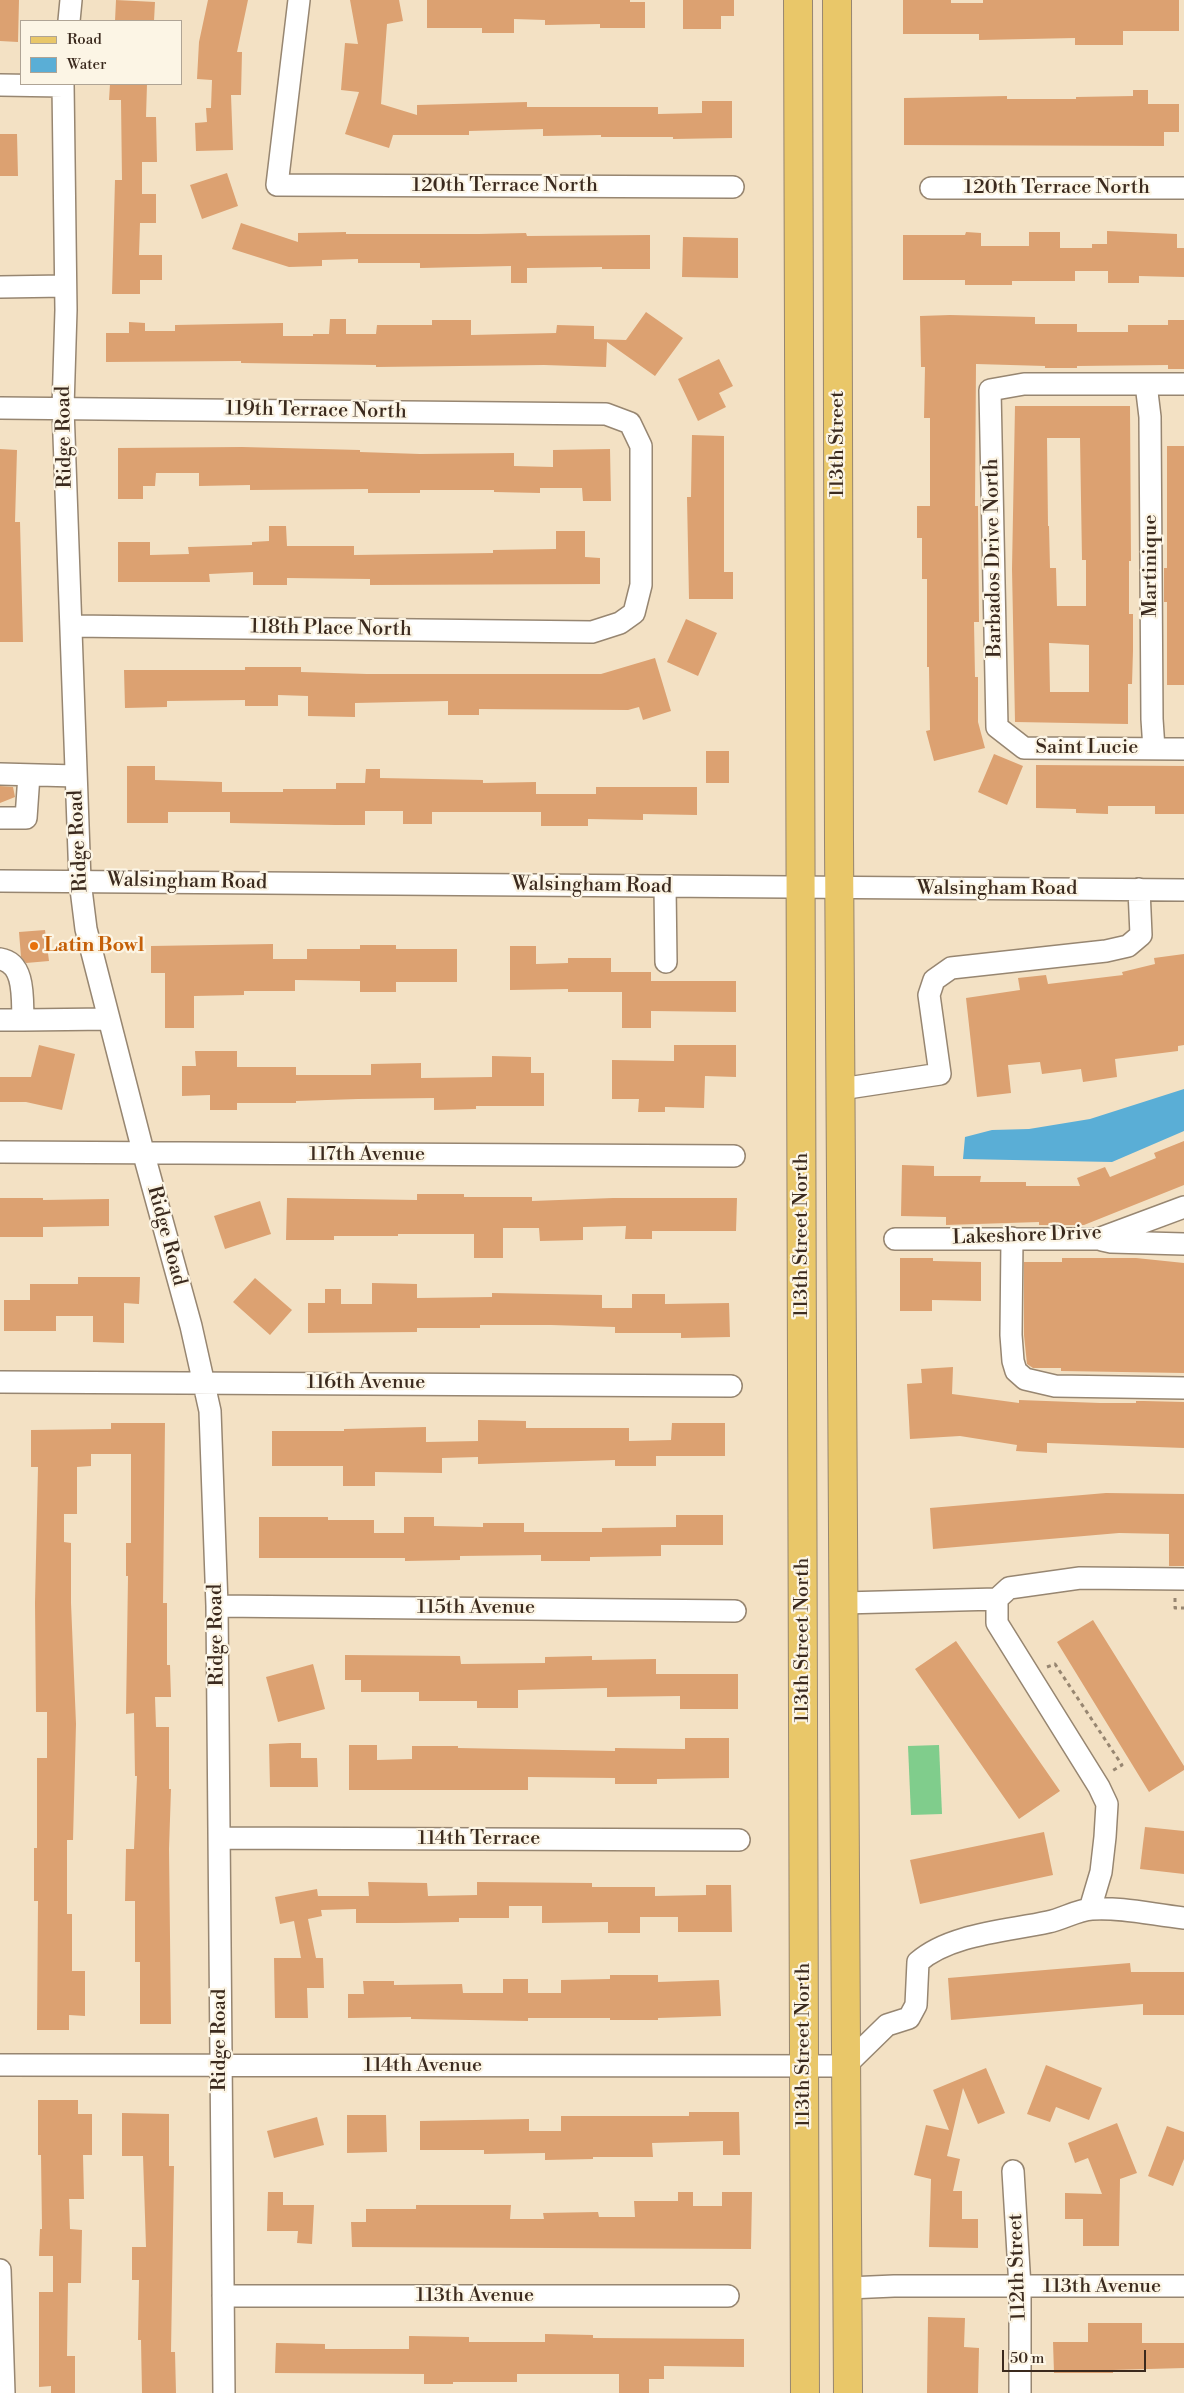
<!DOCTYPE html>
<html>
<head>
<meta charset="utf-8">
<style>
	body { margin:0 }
	#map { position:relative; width:1184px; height:2393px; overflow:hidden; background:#f3e1c4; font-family:"Libre Bodoni",serif }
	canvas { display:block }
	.legend { position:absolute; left:20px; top:20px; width:162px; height:65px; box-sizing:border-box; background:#fcf5e5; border:1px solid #afa495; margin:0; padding:6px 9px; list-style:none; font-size:15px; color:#3b2a1e }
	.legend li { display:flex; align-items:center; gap:10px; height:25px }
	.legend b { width:25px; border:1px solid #afa495 }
	.scale { position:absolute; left:1002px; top:2350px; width:144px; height:22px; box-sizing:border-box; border:2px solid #3b2a1e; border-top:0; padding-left:6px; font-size:15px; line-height:18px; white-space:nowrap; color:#3b2a1e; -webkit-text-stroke:4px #fcf5e5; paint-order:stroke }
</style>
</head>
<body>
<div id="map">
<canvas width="1184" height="2393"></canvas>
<ul class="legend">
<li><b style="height:6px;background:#e9c769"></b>Road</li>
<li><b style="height:14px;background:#5aaed6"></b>Water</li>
</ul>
<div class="scale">50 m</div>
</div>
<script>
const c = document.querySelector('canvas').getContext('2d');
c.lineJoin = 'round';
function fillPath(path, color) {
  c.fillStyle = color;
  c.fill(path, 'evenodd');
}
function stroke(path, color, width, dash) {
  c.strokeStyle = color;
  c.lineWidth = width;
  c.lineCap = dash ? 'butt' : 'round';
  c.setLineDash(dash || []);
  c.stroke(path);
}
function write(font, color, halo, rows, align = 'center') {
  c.font = font + ' "Libre Bodoni",serif';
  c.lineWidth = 4.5;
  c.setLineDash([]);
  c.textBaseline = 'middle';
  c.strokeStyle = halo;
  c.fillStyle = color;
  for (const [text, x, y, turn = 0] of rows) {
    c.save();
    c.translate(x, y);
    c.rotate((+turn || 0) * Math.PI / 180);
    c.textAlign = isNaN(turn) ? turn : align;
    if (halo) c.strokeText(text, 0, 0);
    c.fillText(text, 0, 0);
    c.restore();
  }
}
fillPath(new Path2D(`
	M939,1745l3,69 -31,1 -3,-69z`), '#80cd8c');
fillPath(new Path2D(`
	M1184,1089v42l-72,31 -149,-3 2,-22 27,-7 37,-1 61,-10z`), '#5aaed6');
fillPath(new Path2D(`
	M0,0h19l-1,42 -18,-1z
	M116,0l39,2 -1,19h-39z
	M208,0h40l-11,52h5l-1,43h-10l2,55 -37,1 -1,-28 12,-1 -1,-14h5l1,-28 -15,-1 2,-37z
	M350,0h49l4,21 -16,3 -6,80 36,11v-10l110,-3v5h131v7l44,-1v-12h30v37l-59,1v-2h-72v-2l-58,1v-7l-74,2v4h-76l-4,13 -44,-14 14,-42 -18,-2 4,-47 13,1z
	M427,0h203v2h15v26h-45v-4l-55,1v-5l-31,-1v14h-32v-5h-55z
	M683,0h51v16h-13v13h-38z
	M903,0h48v3h32v-3h196v31h-56v14h-48v-7l-96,2v-6h-76z
	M110,84h37l-1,33h10l1,45h-15v32h14v29h-16l-1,32h23v25h-22v14h-28l3,-114h7l-1,-80h-12z
	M1133,90h15v14h31v28h-15v14l-260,-1v-47l103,-2v3h69v-2l57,-1z
	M0,134h17l1,42h-18z
	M227,173l11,33 -36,13 -12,-34z
	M241,223l57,19v-9l48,-1v2h133l47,-1 1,3 123,-1v34h-48v-2l-75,1v15h-16v-17l-91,2v-5h-62v-4l-36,1v6l-33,1 -57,-18z
	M1107,231l70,3v14h7v29l-45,-1v7h-31v-12h-33v10h-63v4h-47v-5h-62v-45h62l1,-3 15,1v13h48v-14h31v16h32v-4h15z
	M683,237l55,1v40l-56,-1z
	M646,312l37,26 -28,38 -48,-34 -1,25 -62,-2 -168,2v-2l-135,-2v-2l-135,1v-29h23v-11l16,1v8h30v-6l108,-2v13h30v-2h16l1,-15h16v15h30l1,-9h55v-5h39v15l85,-2 1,-8 37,1v13l32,1z
	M950,315l85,2v7h42v8h51v-7h40v-5h16v49h-16v-4l-91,1v2h-32v-2l-69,-2 -1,142h3l1,116h-5l1,55h3v45l7,26 -51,13 -8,-30 4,-1 -1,-63h-2v-88h-5v-41h-5v-32h13v-88h-6l1,-51h-4l-1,-51z
	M719,359l14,27 -14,7 7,14 -28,14 -20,-42z
	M1015,406h115l1,155h-2v53h4v37l-1,33h-4v40l-113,-2 -3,-153zM1047,438h33l2,122h4v46h-29l-1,-38h-6l-1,-42h-1zM1049,643l40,2v47h-39z
	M692,435l32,1v136h9v27h-44l-2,-102h4z
	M1167,446h17v239h-17v-83h-3v-34h3z
	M242,447l118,3v2l60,2 94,-1v13l39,1v-17l57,-1 1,52h-28l-1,-13h-42v5l-46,-1v-2h-74v3h-52v-4l-118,1v-5l-51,1v-13h-43l-1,13h-12v13h-25v-51z
	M0,449l17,1 -2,72h5l3,120h-23z
	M269,526h17l1,20h67v9l139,-2v-3l63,-1v-18h29v26l15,1v26l-230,1v-6l-83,-1v7h-34v-13l-44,2 1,8h-92v-40h32v13l39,-1 -1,-7 64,-2v-3l17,-1z
	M686,619l31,14 -19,43 -31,-14z
	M655,658l16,53 -28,9 -4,-13 -11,3 -149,-1v6h-31v-14l-93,2v14l-47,-1v-20l-30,-1v11h-33v-6l-78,1v6l-42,1 -1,-38h121v-3h56v5l66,2h234z
	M706,751h23v32h-23z
	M994,754l29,12 -16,39 -29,-13z
	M1036,765l148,1v48h-29v-8h-47v8l-32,-1v-4l-40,-1z
	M127,766h28v14l67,2v10h61v-3h53v-6h29l1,-14h14v9l103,2v3l53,-1v12h60v-7h101v28l-54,-1v6l-55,-1v7h-47v-14h-109v12h-29v-13h-38v14h-30l-105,-2v-11h-62v11h-41z
	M0,786l13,1 2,10 -15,6z
	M45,930l4,31 -23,2 -5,-6 -2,-25z
	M273,944v15h34v-10h53v-4h36v4h61v33h-61v10h-36v-11l-65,-1v11h-51v4l-50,1v32h-29v-55h-14v-27z
	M510,946h26v18l32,-1v-5h43v14h40v9h85v31l-85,-1v17h-29v-36h-54v-3l-58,1z
	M1184,954v91l-6,1v5l-63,8 2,18 -34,5 -2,-13 -39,5 -2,-12 -32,3 3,28 -34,4 -11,-99 54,-8 -2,-12 28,-3 2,9 75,-9 -1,-3 33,-8 -1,-6z
	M39,1045l36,9 -13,56 -36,-8h-26v-25h31z
	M674,1045h62v32l-31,-1 -1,32 -39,-1v5h-27l1,-13h-27v-39l62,1z
	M195,1051h42v16h59v8h75v-11l50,-1v15l71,-1v-21l39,1v16h13v33h-68v3l-42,1v-12l-76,1 -62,2v2h-59v7h-27v-15l-28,1v-30h14z
	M1184,1141v44l-100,40h-45v-3l-93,3v-8l-45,-1 1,-51 32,1v10h47l-1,6h46v4h54l-3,-8 28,-11 5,10 46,-19 -2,-5z
	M417,1194h47v3h68v4l81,-3h124l-1,33h-84v8h-27l1,-13 -43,1v13l-43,1 -1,-13h-36v30h-29v-24h-76v2h-64v4h-48l1,-42 130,2z
	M0,1198h43v2l66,-1v27l-66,1v10h-43z
	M260,1201l11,33 -46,15 -11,-33z
	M900,1258h33v3l48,1v39l-49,-1v11h-32z
	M1062,1258h74l48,5v110l-123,-2v-3h-28l-6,-4 -3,-29v-73h38z
	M78,1277h62l-1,27 -15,-1v40l-31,-1v-26h-37v15h-52v-31h26v-16h48z
	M255,1278l37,32 -22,25 -37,-33z
	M372,1283l45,1v14l75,-1v-4l110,2v13h30v-14h33v10l64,-1 1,34 -49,1v-5h-66v-6l-64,-2h-71v3h-63v4l-109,1v-30h17v-14h16v15h31z
	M953,1367l-1,27 67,9v-3l81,3h36v-2h8l40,1v46l-137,-5v10l-31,-2 1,-6 -57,-9 -50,3 -3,-55 15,-1 -1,-14z
	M478,1420l48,1v7h103v13l42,-1 1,-17h53v33h-69v10h-41v-6l-137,4v-7l-36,1v15l-67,-1v14h-32v-20h-71v-35h72v-2l82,-2v15l52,-1z
	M111,1423h54l-2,180h4v62h3l1,32h-16l1,30h13v62h2l-2,60 2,175h-31v-62h-5v-61h-10l1,-52h8l3,-73h-2l-1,-63 -8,1 2,-138h-2v-33h5v-89h-40v12l-14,1v47h-13v28l7,1v60l5,121 -3,116h-6v74h5v57h13v45l-16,-1v15h-32l1,-129h-4v-53h3v-90h10v-46h-11l-1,-109 3,-136h-7v-37l80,-1z
	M1106,1493l78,1v72h-15v-32l-50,-1 -186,16 -3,-41z
	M676,1515h47v30h-62v11l-71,1v4h-49v-6l-81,1v4l-55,1v-3h-146v-41h69v3h46v13h30v-16h30v9l49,1v-4h41v9h78v-4l74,-1z
	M1093,1620l91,146v4l-35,22 -92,-150z
	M956,1641l104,150 -41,28 -104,-150z
	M345,1655l115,1 1,8 84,-1v-6l47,-1v4l64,-1v15h82v35h-58v-13l-73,1v-9l-89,2v18h-41v-7h-58v-9h-58v-12h-16z
	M313,1664l12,45 -47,13 -12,-45z
	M685,1738h44v40l-72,1v5h-42v-6l-87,-1v13h-179v-45h28v15l35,-1v-13h46v2l157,3v-3l70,1z
	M290,1743h11v15h16l1,29h-48l-1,-43z
	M1145,1827l39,4v43l-44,-5z
	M1044,1832l9,43 -133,29 -10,-44z
	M368,1882l59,1 1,13 49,-1v-13l115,1v4h63v9l51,-1v-10h25l1,47h-54v-15h-38v16h-32v-11l-66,1v-17h-33v12h-50v4l-63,1h-40v-14l-35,1 1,6 -14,3 8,39h7l1,30h-17l1,30h-33l-1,-60h27l-7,-37 -14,3 -5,-27 42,-8 1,7h51z
	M1130,1963l1,9h53v43h-41v-11l-192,16 -3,-42z
	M610,1975h48v7l61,-2 2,36 -63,2v2h-48v-2h-82v3l-117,-2v-2l-63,1v-24h16l-1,-13h31v4l68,-1 1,9h40v-14h25v14h33v-13l49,-1z
	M1046,2065l56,23 -13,32 -33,-13 -6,15 -23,-8z
	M986,2068l19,45 -27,11 -15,-36 -16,68 13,3 -7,32h9v28h16v29l-49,-1 2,-68 -17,-4 12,-50 23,5 -16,-40z
	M38,2100h40v14h14v41h-9l1,44h-15l1,30 12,1 -1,53h-13l-1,73h8v37h-24v-7l-12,1v-95h14v-36h-14l1,-27h2l-1,-74h-3z
	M689,2112h50l1,43h-17v-14l-71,2 1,14h-60v2l-48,1v-7l-61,1v-4h-64v-29l109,-2v12h32v-15h128z
	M122,2113l47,1v52h5l-3,186h4l1,41h-34l-1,-53h-3l1,-60h-7v-33h14l-3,-91h-21z
	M347,2115h39l1,37 -40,1z
	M317,2117l7,28 -50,13 -7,-27z
	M1117,2123l20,50 -17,6 -1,67h-36v-27h-18v-26l37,1 -14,-36 -13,5 -7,-20z
	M1167,2126l17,6v27l-11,27 -25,-10z
	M268,2192h15v13h31l-2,39 -15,-1 1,-12h-31z
	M678,2192h15v14h29v-14h30l-1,57 -399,-2 -1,-25h15v-13h50v-4h95l-1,14h34l-1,-6 55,-1 1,5h36l-1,-16h44z
	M928,2317l37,1 -1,29 15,1 -1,45h-51z
	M1088,2323h54v20h42v25l-71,2v3h-59l-1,-31h35z
	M545,2334l48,1v3l151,1v28l-80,-1v13h-15v14h-30v-19h-102v8h-64v2h-29v-10l-149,-1 1,-30 49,1v5h84v-13l60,1v5h76z`), '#dca171');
const minor = new Path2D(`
	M299,0l-22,185 456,2
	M69,21l2,-21
	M63,84l3,226 -3,98 17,473 6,48 58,226 47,171 19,85 7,195 7,787
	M0,85l63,1
	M931,188h253
	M0,287l65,-1
	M1146,384l4,33 2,302 2,30
	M1184,384h-160l-34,6 7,337 27,21 160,1
	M0,408l606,6 24,9 11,23v139l-7,28 -14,10 -28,9 -521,-6
	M0,774l76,2
	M0,818h26l3,-43
	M0,881l1184,9
	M665,886l1,76
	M0,959c26,4 22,41 23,61l86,-1
	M0,1020h23
	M841,1089l99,-15 -11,-79 5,-15 17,-12 155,-17 22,-5 13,-11 -2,-46
	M0,1152l734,4
	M1012,1238l-1,97 2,26 3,10 9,8 30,7 129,2
	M895,1239h203l86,-32
	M1102,1240l9,2 73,2
	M0,1382l731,4
	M997,1599v24l102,164 8,17 -2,33 -4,35 -11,37
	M843,1603l154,-4 12,-11 71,-10 104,1
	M217,1606l518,5
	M220,1838l519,2
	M0,2065l845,1 42,-41 22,-7 7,-13 2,-43c32,-28 89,-31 130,-40 15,-3 29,-12 44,-13 30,-2 62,6 92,9
	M1013,2171l7,116v106
	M0,2270l4,123
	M848,2288l46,-2h290
	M223,2296h505`);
const major = new Path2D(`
	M798,0l7,2393
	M837,0l2,841 9,1552`);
stroke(minor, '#978671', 24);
stroke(major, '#978671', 30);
stroke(new Path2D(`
	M1175,1598v10h9
	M1047,1667l8,-3 67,101 -10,6`), '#978671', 3, [4, 4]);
stroke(minor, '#fff', 21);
stroke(major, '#e9c769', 28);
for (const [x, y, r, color] of [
	[34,946,5,"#e8710a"]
]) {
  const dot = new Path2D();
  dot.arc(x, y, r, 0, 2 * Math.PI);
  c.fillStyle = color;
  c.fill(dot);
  stroke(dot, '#fcf5e5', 2);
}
write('20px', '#3b2a1e', '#fcf5e5', [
	["120th Terrace North",505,186],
	["120th Terrace North",1057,188],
	["119th Terrace North",316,411,1],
	["Ridge Road",65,437,-91],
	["113th Street",838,444,-90],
	["Barbados Drive North",994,558,-91],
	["Martinique",1151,566,-90],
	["118th Place North",331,629,1],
	["Saint Lucie",1087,748],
	["Ridge Road",79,841,-93],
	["Walsingham Road",187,882,1],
	["Walsingham Road",592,886,1],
	["Walsingham Road",997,889],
	["117th Avenue",367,1155],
	["113th Street North",802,1235,-90],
	["Ridge Road",166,1236,75],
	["Lakeshore Drive",1027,1236,-2],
	["116th Avenue",366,1383],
	["115th Avenue",476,1608],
	["Ridge Road",217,1635,-91],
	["113th Street North",803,1640,-90],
	["114th Terrace",479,1839],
	["Ridge Road",220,2040,-90],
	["113th Street North",804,2045,-90],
	["114th Avenue",423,2066],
	["112th Street",1018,2267,-92],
	["113th Avenue",1102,2287],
	["113th Avenue",475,2296]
]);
write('bold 20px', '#c56008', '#fcf5e5', [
	["Latin Bowl",44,946]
], 'left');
</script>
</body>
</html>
